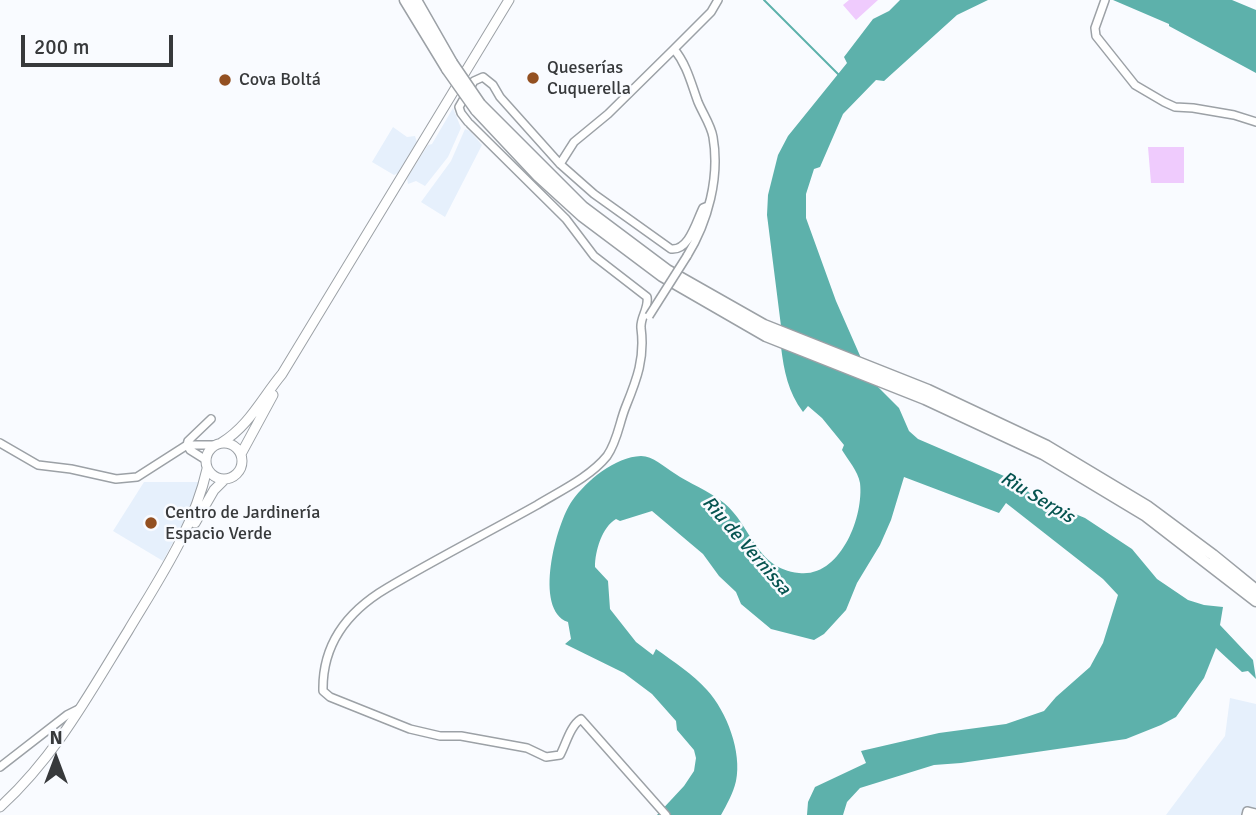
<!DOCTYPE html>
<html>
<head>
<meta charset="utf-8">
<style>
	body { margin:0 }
	#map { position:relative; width:1256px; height:815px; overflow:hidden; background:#f9fbff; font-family:Signika,sans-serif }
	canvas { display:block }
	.north { position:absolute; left:21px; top:724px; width:70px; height:70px; -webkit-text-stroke:5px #f9fbff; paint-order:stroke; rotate:0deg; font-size:19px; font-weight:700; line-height:28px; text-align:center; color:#37393b }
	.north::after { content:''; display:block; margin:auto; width:24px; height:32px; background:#37393b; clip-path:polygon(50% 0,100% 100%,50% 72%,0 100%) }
	.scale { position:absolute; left:21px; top:35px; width:152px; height:32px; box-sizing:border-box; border:4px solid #37393b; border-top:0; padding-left:9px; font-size:21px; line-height:24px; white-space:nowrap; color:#37393b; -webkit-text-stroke:5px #f9fbff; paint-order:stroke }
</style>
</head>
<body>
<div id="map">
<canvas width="1256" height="815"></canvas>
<div class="north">N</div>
<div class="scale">200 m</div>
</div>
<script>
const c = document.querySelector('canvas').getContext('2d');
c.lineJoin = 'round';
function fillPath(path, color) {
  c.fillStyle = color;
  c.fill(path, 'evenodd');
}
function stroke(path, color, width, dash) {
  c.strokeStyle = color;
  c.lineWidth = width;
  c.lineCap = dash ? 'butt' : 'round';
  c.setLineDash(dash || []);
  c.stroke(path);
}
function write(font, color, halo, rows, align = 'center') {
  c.font = font + ' Signika,sans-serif';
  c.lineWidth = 5;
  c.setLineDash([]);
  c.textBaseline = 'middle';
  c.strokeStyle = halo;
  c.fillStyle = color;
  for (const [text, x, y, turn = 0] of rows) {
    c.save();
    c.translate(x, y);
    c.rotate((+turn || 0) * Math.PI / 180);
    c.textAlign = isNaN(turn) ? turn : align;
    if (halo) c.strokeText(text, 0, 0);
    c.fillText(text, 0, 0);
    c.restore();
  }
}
fillPath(new Path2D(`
	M453,108l8,20 -13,29 -23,29 -9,-5 -8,3 -1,-6 21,-33 4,-1z
	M393,127l14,10 8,-1 2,6 -19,31 -4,2 -22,-13z
	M465,129l5,2 12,14 -37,72 -24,-15 30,-41z
	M144,482h55l-10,30 -26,49 -50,-30z
	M1230,698l26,6v111h-90l59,-79z`), '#e6f0fc');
fillPath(new Path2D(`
	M849,0h29l-22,20 -13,-15z
	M1148,147h36v36h-33z`), '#efcbfd');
fillPath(new Path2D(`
	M900,0h88l-31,15 -73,66 -8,-1 -33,34 -23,53 -6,2 -8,25v24l30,83 25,57 -80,-32 -14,-111 1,-20 10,-40 10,-19 59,-73 -3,-6 29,-38 16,-8z
	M1113,0h119l24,10v63l-87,-47v-2z
	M781,347l94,37 24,24 10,23 9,8 100,43 16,15 51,21 47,31 25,30 31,21 16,5 19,2 -3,18 33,35 3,19 -8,-8 -6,1 -26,-24 -12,30 -28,39 -15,8 -35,14 -165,24 -27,2 -74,23 -13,14 -4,13h-36l1,-13 7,-15 51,-24 -5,-12 78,-18 67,-9 38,-13 12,-14 34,-30 13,-24 15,-48 -15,-16 -97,-76 -7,10 -95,-36 -13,43 -11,25 -23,38 -11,27 -22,24 -10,6 -43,-11 -30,-25 -5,-12 -17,-16 -16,-22 -51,-43 -32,10 -4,-2c-14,8 -21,32 -21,48l13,14 2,28 26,33 17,13 3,-6c18,13 37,25 51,41 20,22 35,62 29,91 -3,13 -9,23 -15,34h-64l27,-29 10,-15 2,-13 -2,-8 -17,-20 -1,-9 -24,-27 -28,-21 -59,-29 6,-5 -3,-17c-35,-12 -12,-98 4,-121 15,-21 43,-44 69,-45 12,0 23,11 33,17 16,11 34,17 50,30 28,23 31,65 75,70 41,5 65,-56 61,-90 -2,-12 -12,-23 -18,-33l2,-5 -22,-27 -14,-12 -5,6c-15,-20 -19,-41 -22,-65z`), '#5db1ab');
stroke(new Path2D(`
	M764,0l76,76`), '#5db1ab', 2);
const minor = new Path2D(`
	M1105,0l-10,28 1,8 39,49 29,17 11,5 18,1 41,7 22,7
	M468,122l-7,-9 -2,-6 15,-26 9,-4 10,8 7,12 60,67 34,30 77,55c18,2 25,-27 32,-41l5,-2
	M470,124l96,95 28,37 53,41c2,12 -7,20 -6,31 4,30 -4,51 -15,78 -7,17 -8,34 -19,50 -17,21 -47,35 -70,49 -50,28 -101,54 -150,83 -39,23 -65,56 -64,103l7,6 80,32 30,7h21l66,12 19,9 14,-2c6,-11 10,-29 21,-36l85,96
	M560,164l14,-22 34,-28 66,-65
	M687,256c21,-34 33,-79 26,-119 -2,-12 -10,-23 -15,-35 -7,-19 -11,-37 -24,-53l37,-37 7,-12
	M0,443l38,22 33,4 45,10 21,-2 50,-32 1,-4 23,-22
	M187,445h28
	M187,445l3,5 16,10
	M0,767l67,-52 12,-6
	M1246,815l1,-4 9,2`);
const major = new Path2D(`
	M206 461a18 18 0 1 1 36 0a18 18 0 1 1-36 0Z
	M221,443c28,-17 41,-45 61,-69l227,-374
	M241,454l32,-59
	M195,523l19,-33 11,-11
	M0,807c56,-51 89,-113 128,-176 31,-52 66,-103 79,-162`);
const highway = new Path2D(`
	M405,0l42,69
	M416,0l36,63
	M480,104l103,103 84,63 97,55 164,65 119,56 100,60 66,49 43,35
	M476,110l62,66 44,40 80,60 104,60 159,63 118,55 103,62 110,85`);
stroke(minor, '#9ca1a6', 10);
stroke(major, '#9ca1a6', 11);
stroke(highway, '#9ca1a6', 13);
stroke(minor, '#fff', 7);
stroke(major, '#fff', 9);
stroke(highway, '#fff', 10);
const minorBridge = new Path2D(`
	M649,316l38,-60`);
const highwayBridge = new Path2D(`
	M452,63l28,41
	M447,69l29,41`);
stroke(minorBridge, '#9ca1a6', 10, []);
stroke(highwayBridge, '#9ca1a6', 13, []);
stroke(minorBridge, '#fff', 7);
stroke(highwayBridge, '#fff', 10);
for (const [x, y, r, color] of [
	[533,78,7,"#935021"],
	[225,80,7,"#935021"],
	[151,523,7,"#935021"]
]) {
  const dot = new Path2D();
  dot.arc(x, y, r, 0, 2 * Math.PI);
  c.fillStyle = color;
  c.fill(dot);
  stroke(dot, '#f9fbff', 2.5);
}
write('18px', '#37393b', '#f9fbff', [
	["Queserías",547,68],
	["Cuquerella",547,89],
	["Cova Boltá",239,80],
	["Centro de Jardinería",165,513],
	["Espacio Verde",165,534]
], 'left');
write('italic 19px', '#065450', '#f9fbff', [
	["Riu Serpis",1037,498,31],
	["Riu de Vernissa",746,546,49]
]);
</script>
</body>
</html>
